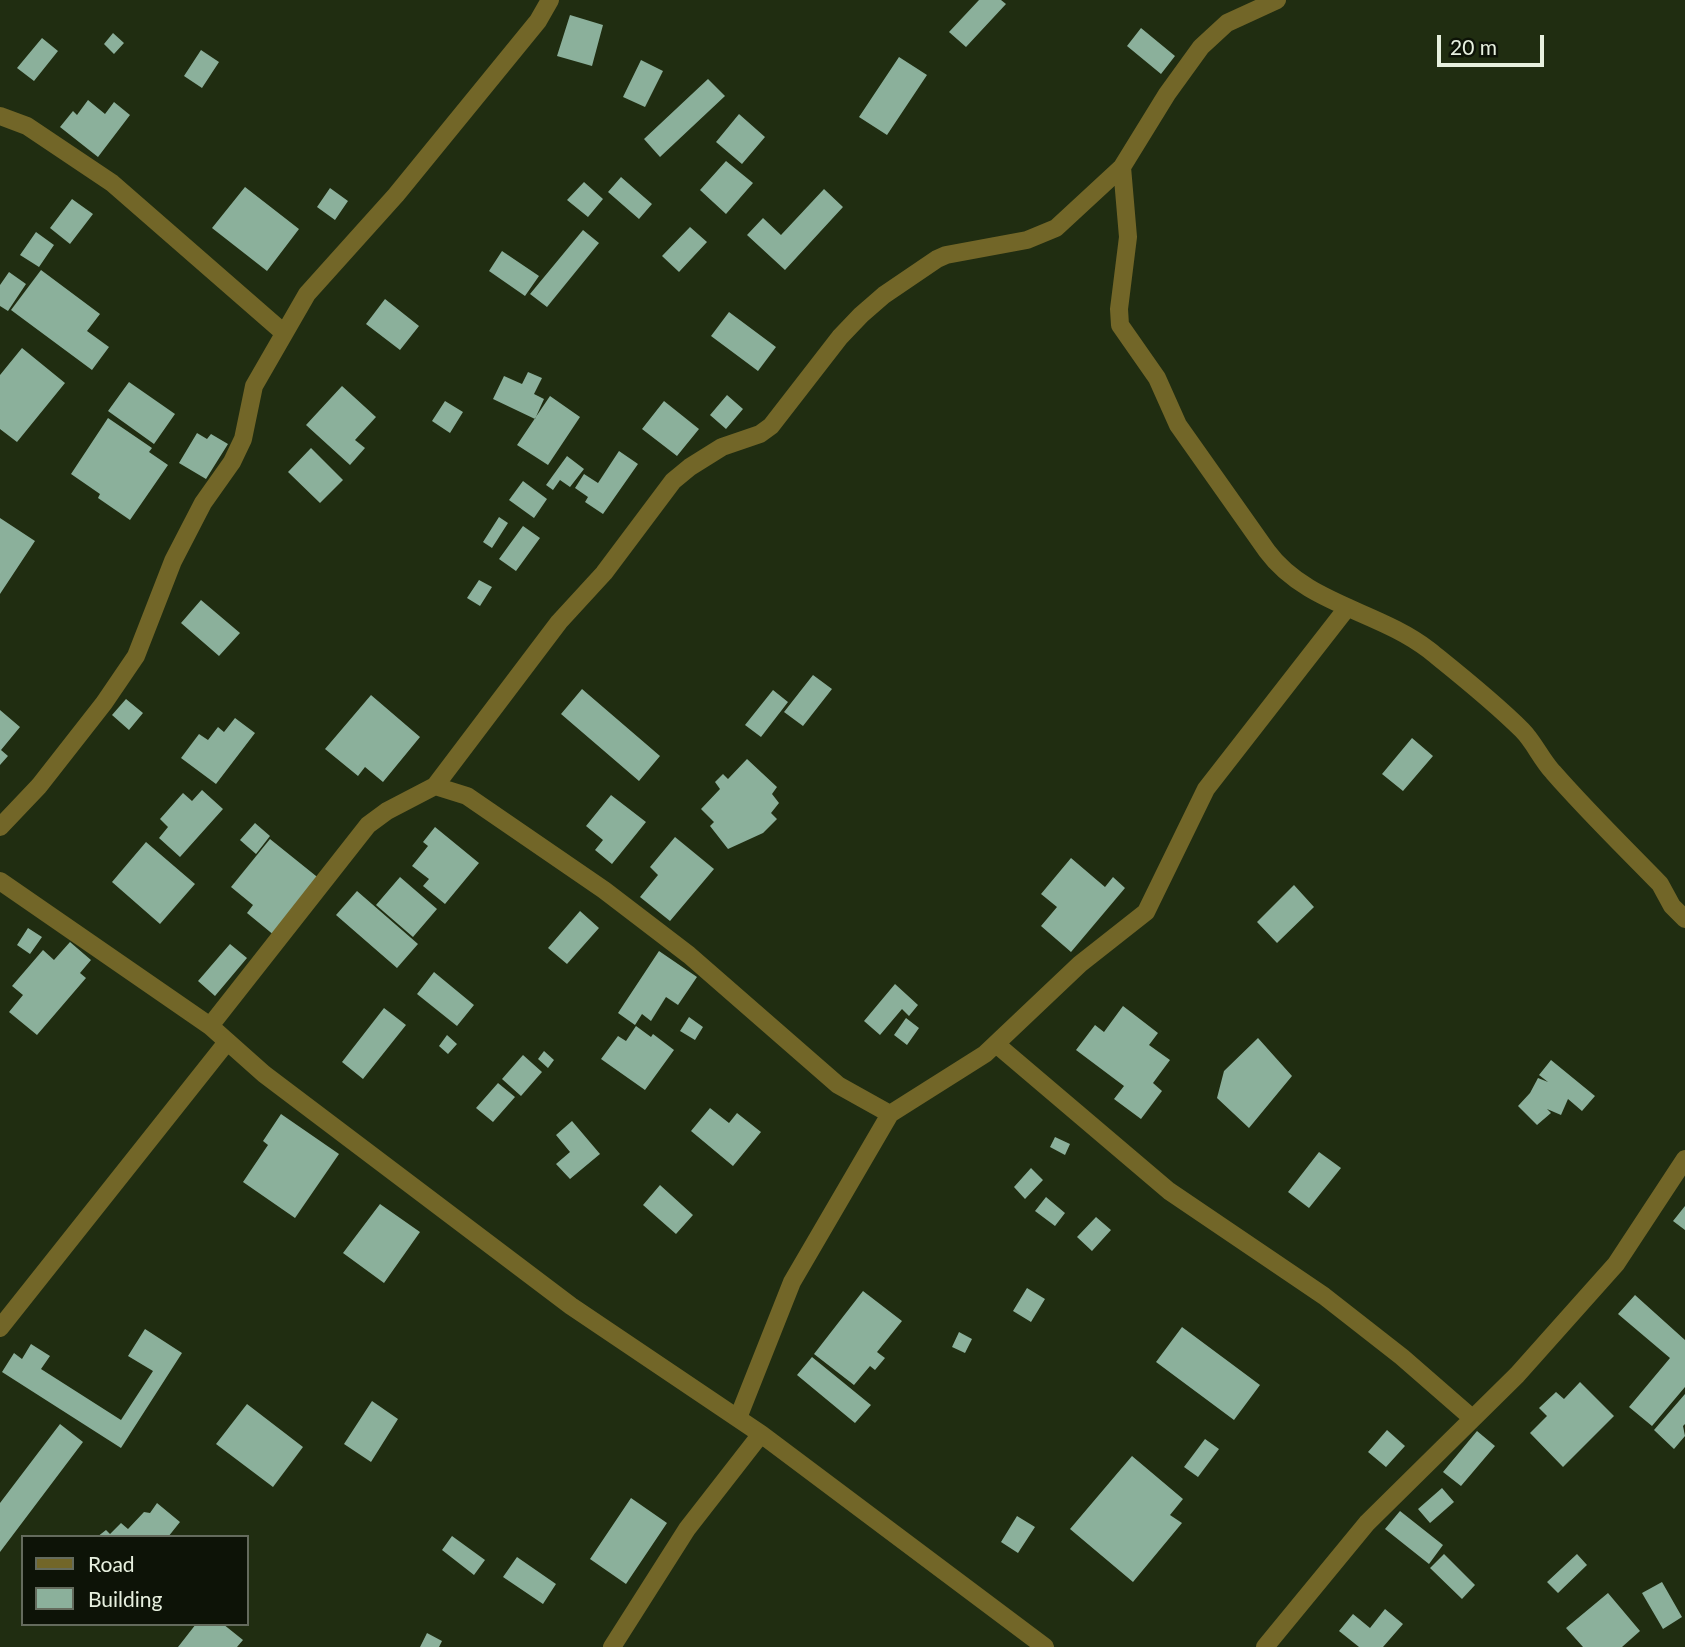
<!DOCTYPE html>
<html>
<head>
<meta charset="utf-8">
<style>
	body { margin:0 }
	#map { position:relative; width:1685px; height:1647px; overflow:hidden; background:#202d11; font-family:Lato,sans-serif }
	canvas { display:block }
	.legend { position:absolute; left:21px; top:1535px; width:228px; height:91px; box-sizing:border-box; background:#0d1307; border:2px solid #646b5d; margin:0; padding:9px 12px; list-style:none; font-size:21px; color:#e7f0df }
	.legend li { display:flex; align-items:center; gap:14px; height:35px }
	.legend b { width:35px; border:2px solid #646b5d }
	.scale { position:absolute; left:1437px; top:35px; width:107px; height:32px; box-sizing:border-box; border:4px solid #e7f0df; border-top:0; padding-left:9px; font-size:21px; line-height:24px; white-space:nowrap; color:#e7f0df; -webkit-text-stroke:5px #0d1307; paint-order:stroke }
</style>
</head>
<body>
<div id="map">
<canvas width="1685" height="1647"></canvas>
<ul class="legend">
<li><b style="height:9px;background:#726628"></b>Road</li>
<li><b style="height:19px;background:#8bb09b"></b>Building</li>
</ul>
<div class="scale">20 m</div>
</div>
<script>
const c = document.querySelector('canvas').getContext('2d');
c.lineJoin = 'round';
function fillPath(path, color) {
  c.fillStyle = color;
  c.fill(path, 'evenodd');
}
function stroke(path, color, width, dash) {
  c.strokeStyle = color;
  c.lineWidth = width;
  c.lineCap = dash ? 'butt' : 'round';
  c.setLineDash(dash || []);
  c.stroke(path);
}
fillPath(new Path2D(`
	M979,0h22l5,4 -40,43 -17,-15z
	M570,15l33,10 -11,41 -35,-10z
	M1141,28l34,28 -14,18 -34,-28z
	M113,33l11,10 -10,11 -10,-10z
	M42,38l16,13 -24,30 -17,-13z
	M201,50l18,12 -17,26 -18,-12z
	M899,57l28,18 -40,60 -28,-18z
	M641,60l22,11 -18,36 -22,-10z
	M708,79l17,17 -65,61 -16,-18z
	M88,100l17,14 9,-12 16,13 -32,42 -38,-30 13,-16 4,4z
	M739,114l26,23 -23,27 -26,-22z
	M726,161l27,22 -27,31 -26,-24z
	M621,177l31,27 -13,15 -31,-27z
	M584,182l19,17 -15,18 -21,-17z
	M245,187l54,42 -32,42 -55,-43z
	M330,188l18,13 -13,19 -18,-13z
	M824,189l19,18 -58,63 -38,-35 16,-17 18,17z
	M72,199l21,15 -23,30 -20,-16z
	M690,227l17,15 -28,30 -17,-16z
	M583,230l16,13 -52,64 -17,-13z
	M36,232l18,13 -15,22 -19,-12z
	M502,251l37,25 -14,20 -36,-25z
	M41,270l59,44 -13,17 22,16 -17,23 -81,-60z
	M9,272l17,12 -18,27 -8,-5v-21z
	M385,299l34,27 -19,24 -34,-26z
	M729,312l47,35 -18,24 -47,-35z
	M22,348l43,35 -48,59 -17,-13v-54z
	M528,372l14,6 -8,16 10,5 -9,20 -42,-20 11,-23 18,8z
	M129,382l46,32 -21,30 -46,-33z
	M342,386l34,31 -21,23 10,8 -15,17 -44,-40z
	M727,395l16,14 -17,20 -16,-14z
	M550,396l30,21 -32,48 -31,-20z
	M445,401l18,11 -13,21 -18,-12z
	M664,401l35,28 -22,27 -35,-27z
	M108,418l44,30 -3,4 19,13 -38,55 -32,-22 2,-4 -29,-20z
	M197,433l10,6 4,-5 17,10 -22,35 -27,-16z
	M311,448l32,32 -23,23 -32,-31z
	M619,451l19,13 -35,50 -18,-12 3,-5 -13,-9 9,-14 14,9z
	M567,456l17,13 -14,18 -10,-7 -7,10 -7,-5z
	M523,481l24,18 -13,19 -25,-18z
	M499,517l9,6 -16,25 -9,-6z
	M0,518l35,23 -35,53z
	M523,526l17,12 -24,33 -17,-12z
	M479,580l13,7 -12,19 -13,-8z
	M201,600l39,33 -21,23 -38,-33z
	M813,675l19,14 -29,37 -19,-14z
	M582,689l78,67 -21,25 -78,-67z
	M773,690l15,12 -27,35 -16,-12z
	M371,695l49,42 -37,45 -18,-15 -7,9 -33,-27z
	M126,699l17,14 -14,17 -17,-15z
	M0,710l20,17 -19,23 7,6 -8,9z
	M235,718l20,15 -39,51 -35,-26 18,-24 9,6 10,-13 6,5z
	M1412,738l21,18 -30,35 -21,-17z
	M747,759l30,28 -5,7 7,9 -8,10 6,6 -14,14 -35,16 -18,-23 4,-4 -13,-13 19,-20 -5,-7 8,-8 5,5z
	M202,790l21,19 -43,48 -21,-19 9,-11 -8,-8 23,-26 9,8z
	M611,795l35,27 -34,42 -17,-14 8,-10 -17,-14z
	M255,823l15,13 -14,18 -16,-14z
	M435,827l44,36 -34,41 -22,-18 6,-7 -17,-13 16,-20 -5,-4z
	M675,837l39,32 -44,52 -30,-24 18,-22 -8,-8z
	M270,839l51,41 -46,56 -28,-23 6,-8 -22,-18z
	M146,842l49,42 -35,40 -48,-42z
	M1071,858l34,29 8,-10 12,11 -54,64 -30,-26 16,-19 -16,-13z
	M400,877l37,32 -24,28 -37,-32z
	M1294,885l20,22 -37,36 -20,-21z
	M357,891l61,53 -21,24 -61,-53z
	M580,911l19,17 -32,36 -19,-16z
	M28,928l14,9 -12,17 -13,-9z
	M70,942l21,18 -11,13 6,5 -49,57 -28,-23 14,-17 -11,-9 31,-36 11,10z
	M230,944l17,14 -32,38 -17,-15z
	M659,951l38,26 -19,28 -12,-8 -15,24 -9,-7 -7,11 -17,-12z
	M434,972l40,33 -17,21 -40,-32z
	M895,984l23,21 -9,11 -7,-7 -22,26 -16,-14z
	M1123,1006l35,27 -9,12 21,15 -17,23 9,8 -21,28 -27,-20 10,-13 -48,-36 19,-25 9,7z
	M384,1008l22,17 -43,54 -21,-17z
	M689,1017l14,10 -8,13 -15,-9z
	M906,1018l13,10 -12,17 -13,-10z
	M636,1026l15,11 2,-3 21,16 -29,40 -44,-31 17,-23 8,5z
	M447,1035l10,9 -9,10 -9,-8z
	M1258,1038l34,38 -43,52 -32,-30 7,-27z
	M544,1051l10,9 -6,8 -10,-9z
	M523,1055l19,17 -21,24 -19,-17z
	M1551,1060l44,36 -13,15 -14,-12 -7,16 -14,-6 4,4 -14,12 -19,-19 12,-13 8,-15 10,4 -9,-7z
	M498,1083l17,14 -22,25 -17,-14z
	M710,1108l19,15 8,-10 24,19 -28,34 -42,-35z
	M281,1114l58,40 -44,64 -52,-36 25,-37 -5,-4z
	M572,1121l28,33 -30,25 -14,-15 14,-12 -14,-17z
	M1055,1137l15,7 -5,11 -15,-8z
	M1319,1152l22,16 -32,40 -21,-16z
	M1031,1168l12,12 -18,19 -11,-12z
	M660,1185l33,30 -17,19 -33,-29z
	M1046,1197l19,16 -10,13 -20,-15z
	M380,1204l40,28 -36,51 -41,-30z
	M1685,1206v24l-12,-9z
	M1096,1217l15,13 -19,21 -15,-14z
	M1027,1288l18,11 -14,23 -18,-11z
	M863,1291l39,30 -25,31 8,6 -10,12 -5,-4 -16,19 -40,-31z
	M1635,1295l50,45v47l-33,39 -23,-19 41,-49 -52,-44z
	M1182,1327l78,58 -26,35 -78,-58z
	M145,1329l37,24 -61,95 -119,-76 12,-19 8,6 9,-15 19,12 -9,13 80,51 32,-49 -25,-15z
	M959,1332l13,7 -7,14 -13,-6z
	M812,1357l59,48 -16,18 -58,-48z
	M1580,1382l34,34 -51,51 -33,-34 17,-17 -8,-8 17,-16 8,7z
	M1685,1394v30l-2,2 2,10 -11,13 -20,-19z
	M372,1401l26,18 -27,43 -27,-18z
	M247,1404l56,43 -30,40 -57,-43z
	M60,1424l23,18 -83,110v-49z
	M1387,1430l18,16 -19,21 -18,-15z
	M1477,1431l18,15 -34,40 -18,-14z
	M1205,1439l14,10 -21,28 -14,-10z
	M1132,1456l51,43 -13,16 12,8 -49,59 -63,-53z
	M1442,1488l12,14 -24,21 -12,-14z
	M631,1498l36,25 -41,61 -36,-25z
	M157,1503l23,19 -12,15h-71l9,-7 4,4 11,-11 7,6 16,-17 6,1z
	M1400,1511l43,34 -14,19 -44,-35z
	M1017,1516l18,11 -17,26 -17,-11z
	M452,1536l33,24 -11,15 -32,-25z
	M1444,1554l31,31 -13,14 -32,-31z
	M1577,1554l10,11 -29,28 -11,-11z
	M517,1557l39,27 -13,20 -40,-27z
	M1662,1582l20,35 -19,12 -21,-36z
	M1608,1593l32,38 -18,16h-39l-17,-19z
	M1385,1609l18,15 -20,23h-24l-20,-16 14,-17 17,14z
	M196,1624h27l20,16 -6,7h-59z
	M427,1633l15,8 -3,6h-19z`), '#8bb09b');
stroke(new Path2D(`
	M0,116l27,10 85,57 172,150
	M1122,167l6,70 -9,72 1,16 37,53 21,47 89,126c39,53 112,60 162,99 31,25 64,51 93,80 12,12 19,29 31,42 34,39 71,75 107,112l12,22 13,13
	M435,786l124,-164 45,-49 69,-92 17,-14 32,-20 38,-13 11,-8 69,-89 21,-22 23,-20 53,-36 9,-4 81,-15 29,-12 66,-61 45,-73 34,-47 26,-24 50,-23
	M0,827l39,-41 65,-83 32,-47 37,-95 30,-58 29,-41 11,-23 11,-53 53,-92 89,-99 142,-174 12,-21
	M0,881l210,145 54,48 307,232 190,128 284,213
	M210,1026l158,-201 19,-14 48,-25 32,10 137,94 85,65 149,130 52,29 95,-60 95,-90 66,-52 60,-123 141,-181
	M996,1044l173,147 155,105 78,61 70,61
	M0,1328l227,-286
	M738,1418l54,-136 98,-168
	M612,1647l75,-118 74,-95
	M1265,1647l102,-124 150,-148 99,-111 69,-105`), '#726628', 18);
</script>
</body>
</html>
